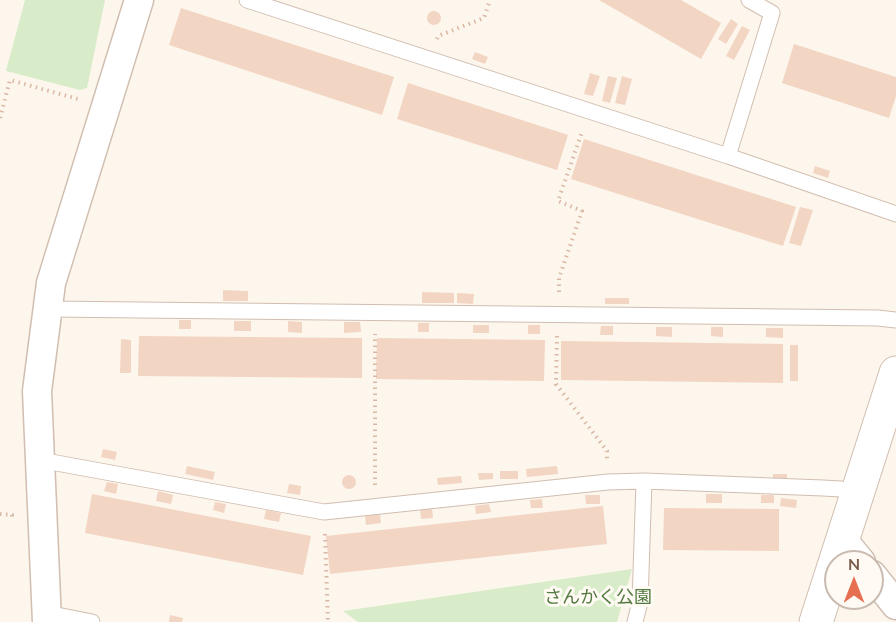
<!DOCTYPE html>
<html>
<head>
<meta charset="utf-8">
<style>
	body { margin:0 }
	#map { position:relative; width:896px; height:622px; overflow:hidden; background:#fdf6ec; font-family:Mulish,sans-serif }
	canvas { display:block }
	.north { position:absolute; left:824px; top:550px; width:60px; height:60px; box-sizing:border-box; background:#fffaf3; border:2px solid #cabbb1; border-radius:50%; rotate:0deg; font-size:16px; font-weight:700; line-height:24px; text-align:center; color:#7a5c4d }
	.north::after { content:''; display:block; margin:auto; width:21px; height:27px; background:#e76f51; clip-path:polygon(50% 0,100% 100%,50% 72%,0 100%) }
</style>
</head>
<body>
<div id="map">
<canvas width="896" height="622"></canvas>
<div class="north">N</div>
</div>
<script>
const c = document.querySelector('canvas').getContext('2d');
c.lineJoin = 'round';
function fillPath(path, color) {
  c.fillStyle = color;
  c.fill(path, 'evenodd');
}
function stroke(path, color, width, dash) {
  c.strokeStyle = color;
  c.lineWidth = width;
  c.lineCap = dash ? 'butt' : 'round';
  c.setLineDash(dash || []);
  c.stroke(path);
}
function write(font, color, halo, rows, align = 'center') {
  c.font = font + ' Mulish,"Noto Sans JP",sans-serif';
  c.lineWidth = 6;
  c.setLineDash([]);
  c.textBaseline = 'middle';
  c.strokeStyle = halo;
  c.fillStyle = color;
  for (const [text, x, y, turn = 0] of rows) {
    c.save();
    c.translate(x, y);
    c.rotate((+turn || 0) * Math.PI / 180);
    c.textAlign = isNaN(turn) ? turn : align;
    if (halo) c.strokeText(text, 0, 0);
    c.fillText(text, 0, 0);
    c.restore();
  }
}
fillPath(new Path2D(`
	M25,0h80l-18,88 -7,2 -74,-19z
	M632,569l-15,53h-259l-15,-11z`), '#d8ecc9');
fillPath(new Path2D(`
	M599,0h82l40,23 -20,36z
	M181,8l213,69 -12,38 -213,-70z
	M427 18a7 7 0 1 1 14 0a7 7 0 1 1-14 0Z
	M731,19l7,5 -12,20 -8,-5z
	M742,26l8,4 -16,30 -8,-4z
	M794,44l102,33v19l-7,22 -107,-35z
	M475,52l13,5 -3,7 -13,-5z
	M590,73l10,3 -7,20 -9,-2z
	M608,76l9,2 -7,25 -8,-2z
	M622,76l10,3 -7,26 -10,-2z
	M408,83l160,52 -11,35 -160,-51z
	M584,139l212,68 -13,39 -212,-67z
	M815,166l15,5 -2,7 -15,-5z
	M800,207l13,3 -12,36 -12,-3z
	M223,290l25,1v10h-25z
	M422,292l32,1v10h-32z
	M457,293l17,1 -1,10 -16,-1z
	M605,298h24v6h-24z
	M179,320h12v9h-12z
	M234,321h17v10h-17z
	M288,321l14,1v11l-14,-1z
	M344,322h16l1,10 -17,1z
	M418,323h11v9h-11z
	M473,325h16v8h-16z
	M528,325h12v9h-12z
	M601,326h12v9h-13z
	M656,327h16v10l-16,-1z
	M711,327h12v10l-12,-1z
	M766,328h17v10l-17,-1z
	M139,336l223,2v40l-224,-2z
	M377,338l168,2 -1,41 -168,-2z
	M121,339l10,1v33h-11z
	M561,341l222,3v39l-222,-3z
	M790,345h8v36h-8z
	M103,449l14,3 -2,8 -14,-3z
	M187,466l28,6 -2,8 -28,-6z
	M557,466l1,8 -31,3 -1,-8z
	M500,471h18v8h-18z
	M478,473h15v6l-14,1z
	M773,474h14v8h-14z
	M342 482a7 7 0 1 1 14 0a7 7 0 1 1-14 0Z
	M461,476l1,7 -24,2 -1,-7z
	M107,482l11,2 -2,10 -12,-3z
	M289,484l12,2 -1,9 -13,-2z
	M158,491l15,4 -2,9 -15,-3z
	M92,494l219,42 -8,39 -218,-42z
	M706,494h16v9h-16z
	M585,495h15v9h-14z
	M761,495h13v8h-13z
	M781,498l16,2 -1,8 -16,-2z
	M542,499l1,9h-12l-1,-8z
	M215,502l11,2 -2,9 -11,-3z
	M489,504l2,8 -15,2 -1,-8z
	M603,506l4,38 -277,30 -4,-38z
	M432,508l1,10 -12,1 -1,-10z
	M664,508l115,1v42l-116,-1z
	M266,510l15,3 -2,9 -15,-3z
	M380,514l1,9 -15,2 -1,-9z
	M170,615l13,3 -1,4h-13z`), '#f3d5c3');
const service = new Path2D(`
	M247,0l481,156
	M749,0l23,13 -44,143 168,58
	M48,309l830,9 18,2
	M40,460l284,52 284,-30 36,-1 179,7 18,1 16,4
	M47,613l45,9
	M635,622l5,-20 4,-121`);
const minor = new Path2D(`
	M842,539l19,23
	M872,575l24,30
	M47,622l-10,-231 14,-108 88,-283`);
const tertiary = new Path2D(`
	M816,622l80,-249`);
stroke(service, '#d1beb0', 17);
stroke(minor, '#d1beb0', 31);
stroke(tertiary, '#d1beb0', 35);
stroke(new Path2D(`
	M437,39l1,-3 46,-18 6,-18
	M0,118l10,-38 68,19
	M559,292v-14l23,-67 -24,-10 24,-69
	M557,336l-1,48 51,67v10
	M375,485v-151
	M0,514l12,1v3
	M325,534l3,88`), '#d9b8a5', 4, [1.5, 4.5]);
stroke(service, '#fff', 15);
stroke(minor, '#fff', 28);
stroke(tertiary, '#fff', 33);
write('18px', '#537a41', '#fffaf3', [
	["さんかく公園",598,598]
]);
</script>
</body>
</html>
